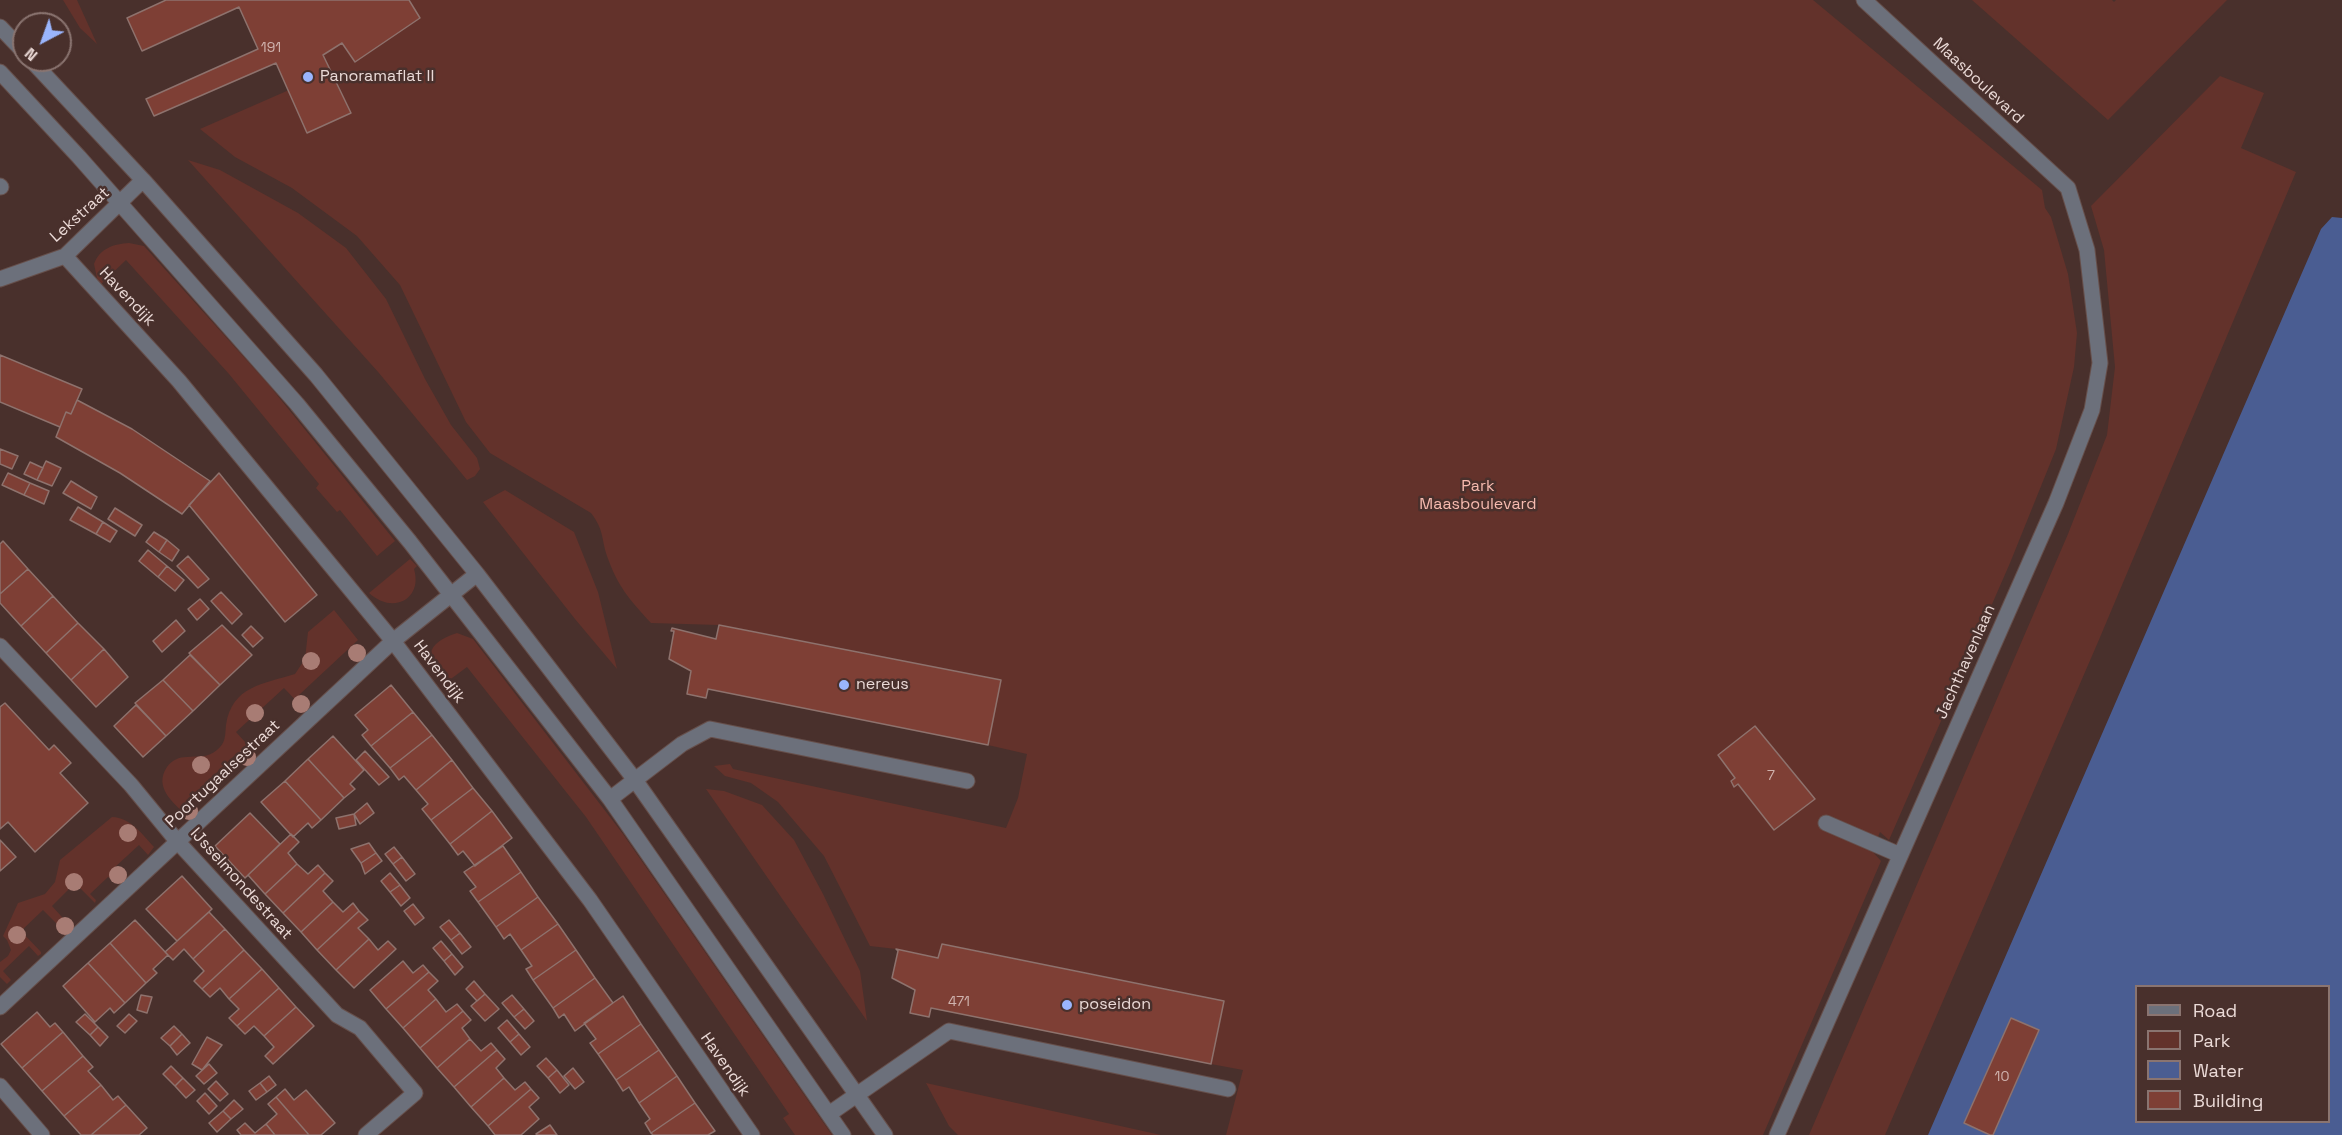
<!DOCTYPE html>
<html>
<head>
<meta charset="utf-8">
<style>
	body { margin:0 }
	#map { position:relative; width:2342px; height:1135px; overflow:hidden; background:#49302c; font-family:"Space Grotesk",sans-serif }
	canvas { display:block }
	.legend { position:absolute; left:2135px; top:985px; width:195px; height:138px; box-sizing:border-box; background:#49302c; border:2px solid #8a7470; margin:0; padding:8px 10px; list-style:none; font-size:18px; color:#ebdad7 }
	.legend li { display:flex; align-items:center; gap:12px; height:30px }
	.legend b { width:30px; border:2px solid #8a7470 }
	.north { position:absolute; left:12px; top:12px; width:60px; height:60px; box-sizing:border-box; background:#49302c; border:2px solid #8a7470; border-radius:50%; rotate:221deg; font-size:16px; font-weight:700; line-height:24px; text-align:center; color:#ebdad7 }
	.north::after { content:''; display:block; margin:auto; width:21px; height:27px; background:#9ab5fd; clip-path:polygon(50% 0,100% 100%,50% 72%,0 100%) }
</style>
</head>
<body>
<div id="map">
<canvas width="2342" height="1135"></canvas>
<ul class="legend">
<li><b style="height:8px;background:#6c707b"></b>Road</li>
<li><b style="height:16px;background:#63322b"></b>Park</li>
<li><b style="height:16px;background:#4a5d92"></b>Water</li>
<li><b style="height:16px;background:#7e3f35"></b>Building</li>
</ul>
<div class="north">N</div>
</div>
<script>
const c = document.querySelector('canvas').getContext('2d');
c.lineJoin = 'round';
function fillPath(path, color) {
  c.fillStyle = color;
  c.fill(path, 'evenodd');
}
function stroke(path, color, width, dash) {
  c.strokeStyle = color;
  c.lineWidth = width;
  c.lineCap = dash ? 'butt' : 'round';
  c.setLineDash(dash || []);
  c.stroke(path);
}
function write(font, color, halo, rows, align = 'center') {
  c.font = font + ' "Space Grotesk",sans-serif';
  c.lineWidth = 5;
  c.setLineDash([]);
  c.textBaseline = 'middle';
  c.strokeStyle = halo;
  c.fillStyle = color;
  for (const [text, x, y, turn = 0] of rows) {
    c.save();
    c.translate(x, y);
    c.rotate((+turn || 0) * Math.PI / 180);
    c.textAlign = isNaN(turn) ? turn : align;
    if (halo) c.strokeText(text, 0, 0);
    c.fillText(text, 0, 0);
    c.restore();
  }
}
fillPath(new Path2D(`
	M63,0h14l20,44 -17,-16z
	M408,0h1405l229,190 3,18 6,9 17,57 9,59 -3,34 -18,82 -46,114 -121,277 -9,-8 -8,19 9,10 -118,274h-537l17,-65 -32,-6 13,-63 -282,-57 -4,14 -42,-9 -26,-3 -46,-90 -46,-54 -27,-19 -26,-7 -11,-10 16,-2 3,5 273,59 12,-30 9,-44 -39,-9 13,-65 -282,-55 -68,-2c-22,-24 -33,-36 -44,-67 -6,-19 -3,-26 -16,-43l-101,-60 -24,-31 -66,-137 -43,-49 -65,-48 -57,-31 -35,-28 89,-39 61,23 -27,-58z
	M1972,0h140l2,2 2,-2h111l-119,120z
	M2220,76l44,17 -23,55 55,24 -198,470 -213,493h-76l259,-601 39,-99 8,-68 -11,-117 -13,-44z
	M188,160l32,10 78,43 48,35 40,51 39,80 26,46 26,33 3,11 -5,7 -8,4 -88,-107z
	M129,243l15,3 125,139 126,156 -18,15 -37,-46 -3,2 -21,-24 3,-4 -90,-110 -103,-114 -25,24 -4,-6 -3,-14c6,-16 20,-20 35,-21z
	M505,490l69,42 24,60 19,77 -42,-50 -92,-117z
	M410,559l7,7 -3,3c9,30 -21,46 -45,24z
	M334,610l24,30 -59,55 8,9 -4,4 -19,-20 -48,44 19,21 -12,12 -9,-9 -45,43 7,9 -8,9c-14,-14 -35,-29 -21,-50 5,-7 12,-10 20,-10 11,-1 21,1 30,-7 9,-7 8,-15 9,-25 6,-39 37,-41 69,-51l10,-15 3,-27z
	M457,633l16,6 150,195 209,301h-37l-12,-17 6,-4 -203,-297 -119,-150 -23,17c-19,-26 -20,-40 13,-51z
	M706,789l18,2 38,14 32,35 29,54 37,77 7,50z
	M112,817c19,1 30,17 42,30l-6,8 -9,-10 -24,22 9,9 -7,6 -9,-5 -18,17 6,6 -1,3 -20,-20 -23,23 18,20 -6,5 -21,-21 -22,21 20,21v2l-3,2 -9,-10 -26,25 8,9 -4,4 -7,-7v-15l8,-6 3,-6 -4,-10 -4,-4 15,-33 27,-9 10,-12 5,-22z
	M926,1083l235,52h-203l-9,-9z`), '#63322b');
fillPath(new Path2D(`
	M2332,217l10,1v917h-414l393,-906zM2136,986h192v136h-192z`), '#4a5d92');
const building = new Path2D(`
	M166,0h243l11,18 -65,44 -13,-19 -19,12 28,58 -44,20 -31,-70 -122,53 -8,-17 112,-50 -19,-42 -97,44 -15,-33z
	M0,355l82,34 -11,25 -5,-2 -6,15 -60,-25z
	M77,400l55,29 78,52 -28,33 -62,-41 -64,-36 10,-25 5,2z
	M0,449l18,7 -6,13 -12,-5z
	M46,461l15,7 -9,18 -15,-6z
	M30,462l13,6 -6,12 -13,-6z
	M8,473l22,10 -6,12 -22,-10z
	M219,473l98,122 -32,27 -96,-117z
	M71,481l26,16 -6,12 -28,-16z
	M30,483l19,8 -5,13 -20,-9z
	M78,507l25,15 -7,12 -26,-14z
	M115,508l27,17 -7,11 -27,-17z
	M103,522l14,9 -7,11 -14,-8z
	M154,532l13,8 -8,12 -13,-10z
	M167,540l12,10 -7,11 -13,-9z
	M3,541l25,28 -28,25v-50z
	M148,550l19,16 -9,11 -19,-16z
	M188,556l21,23 -11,9 -21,-22z
	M167,566l17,14 -9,11 -17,-14z
	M28,569l25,27 -32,30 -21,-23v-9z
	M221,592l21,22 -10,10 -21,-23z
	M53,596l25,27 -32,30 -25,-27z
	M200,599l9,10 -12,11 -9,-11z
	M176,620l9,11 -23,21 -9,-11z
	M78,623l26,26 -33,31 -25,-27z
	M222,625l30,30 -32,30 -31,-32z
	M719,625l282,55 -13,65 -280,-56 -2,9 -19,-4 4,-23 -22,-12 5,-28h-3l1,-3 44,11z
	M251,626l12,12 -10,9 -11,-12z
	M104,649l24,28 -32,30 -25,-27z
	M190,655l30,30 -27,26 -30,-31z
	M163,680l30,31 -27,25 -31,-33z
	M391,685l22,27 -42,34 -9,-11 6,-5 -13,-15z
	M5,703l44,47 5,-5 17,18 -11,10 28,30 -53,49 -27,-30 -8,7v-122z
	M136,705l30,31 -23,21 -29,-31z
	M413,712l19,23 -42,33 -19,-22z
	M1755,726l60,73 -41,31 -36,-46 -4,3 -3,-6 4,-3 -17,-23z
	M432,735l20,25 -36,30 -12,-14 -5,4 -9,-12z
	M333,736l31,34 -14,14 5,5 -11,9 -36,-39z
	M365,751l24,26 -10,8 -23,-25z
	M308,759l36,39 -23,22 -36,-39z
	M452,760l21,28 -42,32 -9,-11 6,-5 -12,-14z
	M285,781l36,39 -9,8 -4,-5 -15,14 -32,-35z
	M473,788l19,23 -42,33 -19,-24z
	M367,803l7,10 -14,11 -6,-10z
	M492,811l20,27 -37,28 -12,-15 -5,4 -8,-11z
	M250,813l30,31 -35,34 -30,-32z
	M354,814l2,11 -17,4 -3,-11z
	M291,834l8,8 -11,11 9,11 -32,30 -17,-19z
	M0,840l16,17 -16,14z
	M369,843l7,10 -15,10 -10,-14z
	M503,846l18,26 -43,30 -8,-11 6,-4 -12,-15z
	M394,847l8,10 -9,7 -8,-10z
	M376,853l6,8 -17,13 -4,-11z
	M402,857l13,17 -9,7 -13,-17z
	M297,864l11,10 10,-9 7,8 -42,40 -18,-19z
	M521,872l17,25 -42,30 -18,-25z
	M325,873l8,8 -10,10 10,11 -32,30 -18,-19z
	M390,873l10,12 -10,7 -9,-11z
	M182,876l30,33 -35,32 -31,-32z
	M400,885l10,13 -9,8 -11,-14z
	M538,897l20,27 -37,26 -11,-16 -6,5 -8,-12z
	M333,902l10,10 10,-9 6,8 -42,39 -16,-18z
	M413,904l11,14 -9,7 -11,-14z
	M359,911l9,9 -10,8 11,11 -33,31 -19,-20z
	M209,912l16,17 -32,30 -9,-10 -11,11 -8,-8z
	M135,920l33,35 -15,14 4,4 -11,10 -36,-40z
	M449,920l11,13 -9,7 -11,-13z
	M558,924l18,26 -43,30 -7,-11 6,-3 -11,-16z
	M225,929l19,21 -42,39 -8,-8 10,-10 -11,-12z
	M460,933l11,14 -9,7 -11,-14z
	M369,939l9,11 10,-9 8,8 -42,39 -18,-18z
	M441,941l11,13 -8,7 -11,-13z
	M110,943l36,40 -21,20 -37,-40z
	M942,944l282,57 -13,63 -280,-56 -2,9 -19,-4 5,-23 -23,-12 6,-27 -2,-2 42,9z
	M244,950l18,19 -33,30 -9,-11 -10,9 -8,-8z
	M576,950l19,28 -42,30 -20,-28z
	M452,954l11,13 -8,8 -11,-14z
	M403,961l10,12 10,-8 6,7 -43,37 -16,-19z
	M88,963l37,40 -11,10 -4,-5 -15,14 -32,-36z
	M262,969l17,19 -42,38 -8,-8 10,-9 -10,-10z
	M429,972l9,9 -10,9 8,9 -33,29 -17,-19z
	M595,978l18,25 -38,28 -11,-17 -5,4 -6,-10z
	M474,981l11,13 -8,7 -11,-12z
	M279,988l17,19 -32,29 -10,-10 -9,8 -8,-8z
	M485,994l14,15 -14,12 -14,-15z
	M141,995l11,2 -5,16 -10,-3z
	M512,995l12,14 -10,8 -12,-14z
	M623,996l18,28 -43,30 -8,-11 6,-4 -12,-16z
	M436,999l10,13 11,-8 6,7 -43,37 -17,-20z
	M296,1007l18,19 -41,38 -8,-8 9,-9 -10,-11z
	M524,1009l10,12 -9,8 -11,-12z
	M463,1011l8,9 -9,8 8,11 -33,29 -17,-20z
	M37,1012l13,15 5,-4 8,9 -41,36 -21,-24z
	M85,1014l13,13 -8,8 -14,-13z
	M129,1014l8,7 -12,12 -8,-7z
	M2011,1018l28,12 -46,105h-3l-26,-12z
	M507,1020l12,14 -9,8 -12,-14z
	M641,1024l18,26 -43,30 -18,-26z
	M174,1026l8,8 -12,12 -9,-8z
	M98,1027l10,10 -8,9 -10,-11z
	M63,1032l20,24 -41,35 -20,-23z
	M182,1034l8,9 -13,12 -7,-9z
	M519,1034l11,13 -9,8 -11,-13z
	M207,1037l15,8 -20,25 -10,-6z
	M470,1039l11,12 10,-8 6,7 -43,37 -17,-19z
	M497,1050l8,9 -9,9 8,10 -33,29 -17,-20z
	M659,1050l18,26 -38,27 -10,-16 -6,4 -7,-11z
	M83,1056l10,11 -5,4 13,14 -37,31 -22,-25z
	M546,1058l11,12 -9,8 -11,-12z
	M209,1064l8,9 -13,11 -8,-8z
	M171,1066l12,12 -8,8 -12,-12z
	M573,1068l11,14 -9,7 -11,-13z
	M557,1070l12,15 -9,8 -12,-15z
	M269,1076l7,9 -9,7 -7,-9z
	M677,1076l18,27 -44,30 -6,-10 5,-4 -11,-16z
	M183,1078l12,12 -9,8 -11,-12z
	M504,1078l11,12 10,-8 6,7 -43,37 -17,-19z
	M216,1081l12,13 -8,7 -12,-12z
	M260,1083l7,9 -11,8 -7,-9z
	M101,1085l12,15 5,-4 8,9 -35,30h-10l-17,-19z
	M285,1089l9,11 12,-10 29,33 -14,12h-12l-33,-38z
	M531,1089l8,9 -10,9 10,12 -18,16h-26l-7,-9z
	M205,1093l12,13 -8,8 -12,-13z
	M276,1097l33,38h-34l-9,-11 11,-10 -9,-10z
	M234,1100l9,9 -12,10 -8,-8z
	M695,1103l20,28 -7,4h-55l-2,-2z
	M126,1105l21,23 -8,7h-48z
	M223,1111l8,8 -14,13 -8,-9z
	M245,1123l10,10 11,-9 9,11h-34l-4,-5z
	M550,1125l7,10h-20l-1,-1z`);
fillPath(building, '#7e3f35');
stroke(building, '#8e726d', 1.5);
const minor = new Path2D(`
	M0,27l24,25
	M31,60l112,120 173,195 161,199 158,206 250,355
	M0,72l79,85 218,247 113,138 200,257 233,336
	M0,186l1,1
	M65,256l114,125 214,260 197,259 162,235
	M0,279l65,-23 78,-76
	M0,646l131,139 46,56 160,174 23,13 55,65 -49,42
	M610,799l72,-55 28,-15 257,52
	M1826,823l74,32
	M0,1007l393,-366 84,-67
	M0,1086l42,49
	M829,1114l120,-83 279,58
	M1777,1135l279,-632 36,-93 8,-47 -13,-113 -19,-62 -204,-188`);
stroke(minor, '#664f4b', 17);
stroke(minor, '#6c707b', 15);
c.fillStyle = '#a87c74';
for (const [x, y] of [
	[357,653],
	[311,661],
	[301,704],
	[255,713],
	[247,757],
	[201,765],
	[189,811],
	[128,833],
	[118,875],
	[74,882],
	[65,926],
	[17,935]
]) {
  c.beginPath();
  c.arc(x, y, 9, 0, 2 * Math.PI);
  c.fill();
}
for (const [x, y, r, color] of [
	[308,77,6,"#9ab5fd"],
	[844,685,6,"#9ab5fd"],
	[1067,1005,6,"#9ab5fd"]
]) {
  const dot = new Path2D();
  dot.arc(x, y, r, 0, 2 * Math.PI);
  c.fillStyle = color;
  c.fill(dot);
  stroke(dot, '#49302c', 2);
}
write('14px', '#d0b3ae', null, [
	["191",271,48],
	["7",1771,776],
	["471",959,1002],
	["10",2002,1077]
]);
write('16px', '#ebdad7', '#49302c', [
	["Panoramaflat II",320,77],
	["nereus",856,685],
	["poseidon",1079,1005]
], 'left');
write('16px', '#ebdad7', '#49302c', [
	["Maasboulevard",1978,81,43],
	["Lekstraat",80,215,-42],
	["Havendijk",127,297,47],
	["Jachthavenlaan",1966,662,-66],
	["Havendijk",439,672,53],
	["Poortugaalsestraat",223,774,-43],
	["IJsselmondestraat",241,884,48],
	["Havendijk",725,1065,55]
]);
write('16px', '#f6baaf', '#49302c', [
	["Park",1478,487],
	["Maasboulevard",1478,505]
]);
</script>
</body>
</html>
